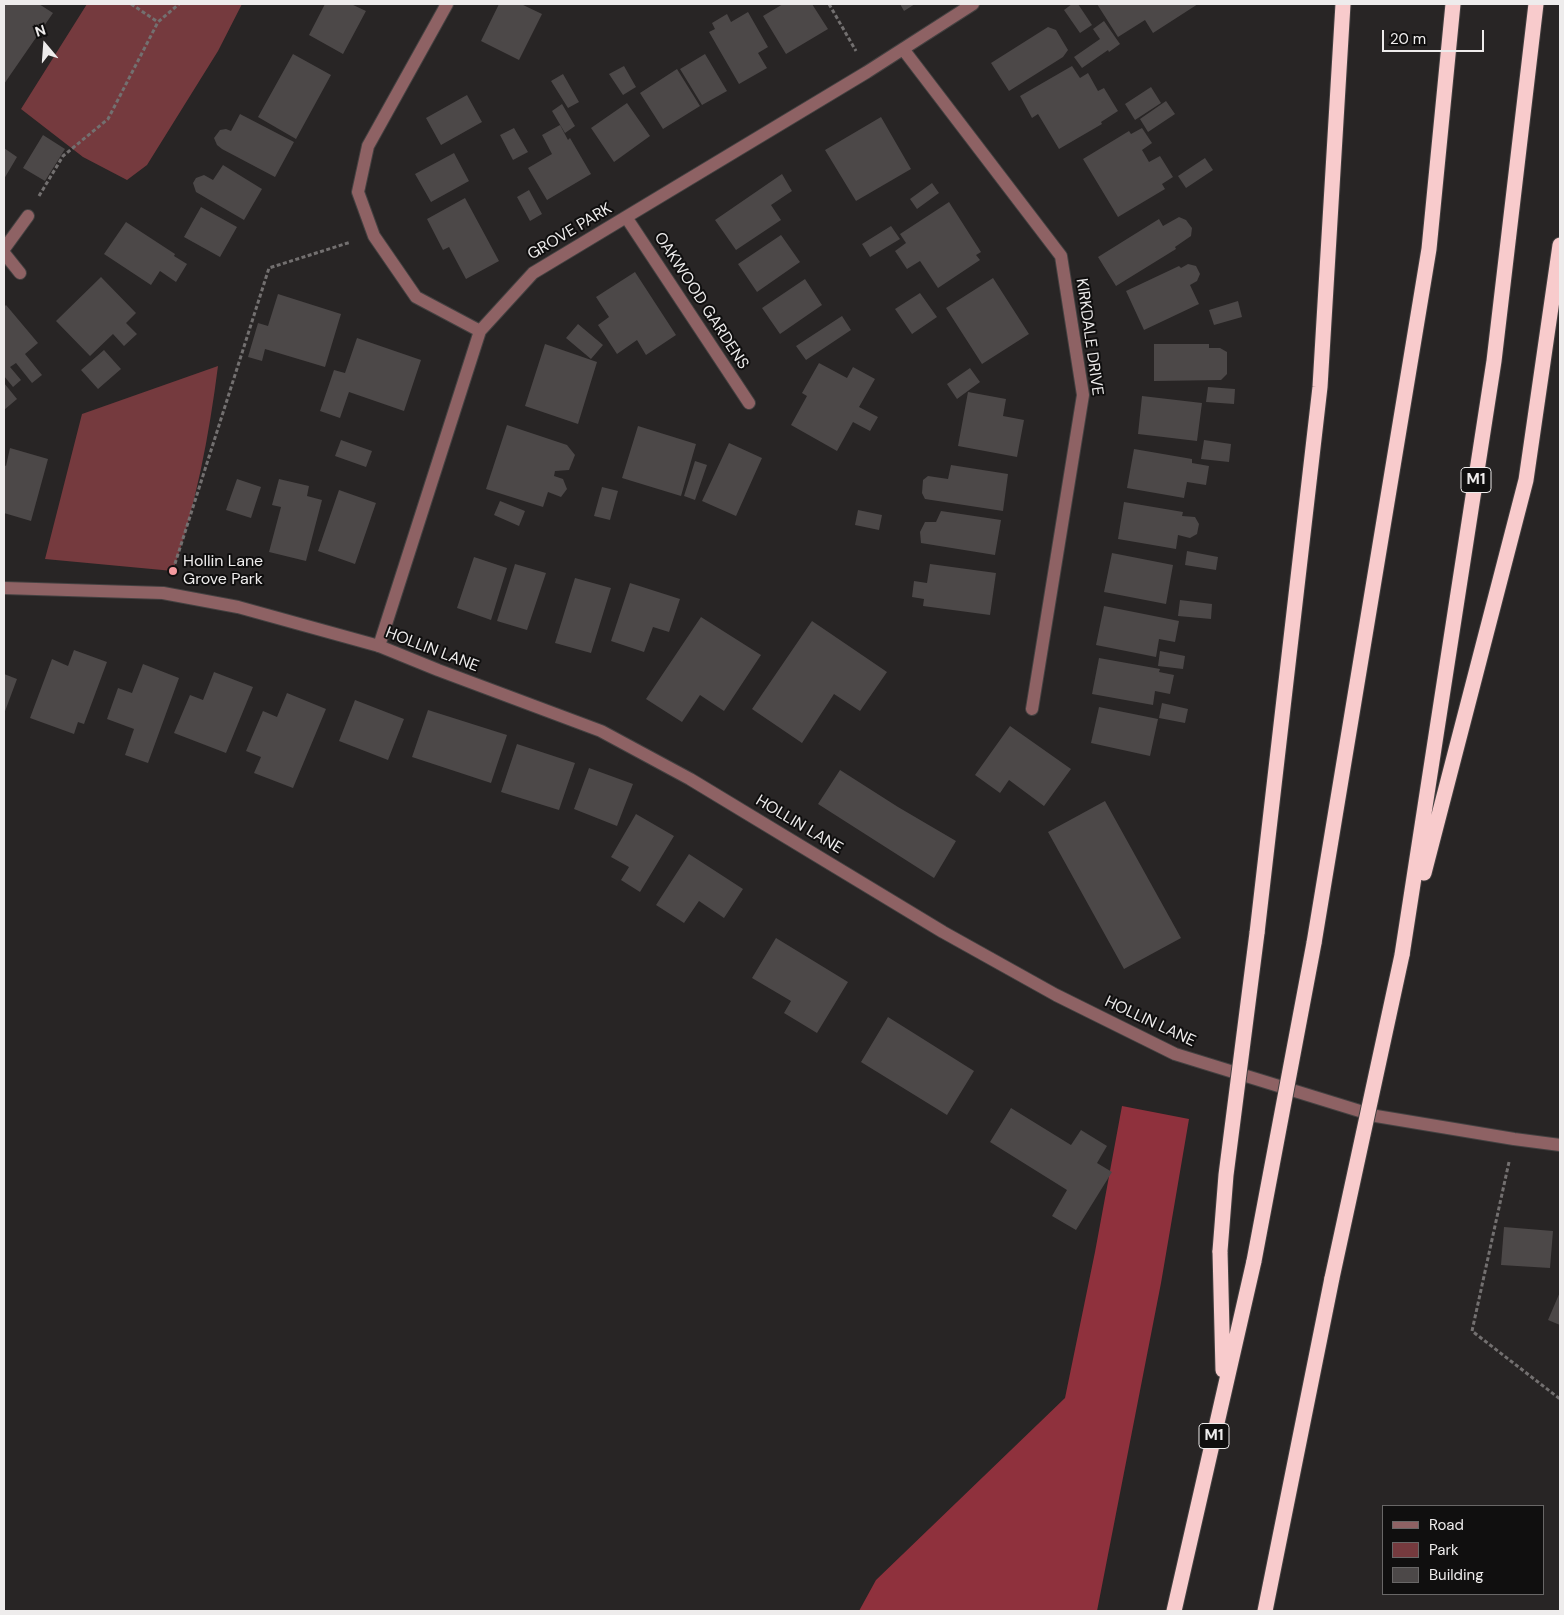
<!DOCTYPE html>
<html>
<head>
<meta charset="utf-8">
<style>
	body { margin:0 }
	#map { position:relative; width:1564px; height:1615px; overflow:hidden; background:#282525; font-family:"DM Sans",sans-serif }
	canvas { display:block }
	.frame { position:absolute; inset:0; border:5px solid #eeecec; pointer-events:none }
	.legend { position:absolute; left:1382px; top:1505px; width:162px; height:90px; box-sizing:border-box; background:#100f0f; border:1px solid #696767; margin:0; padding:6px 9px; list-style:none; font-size:15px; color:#eeecec }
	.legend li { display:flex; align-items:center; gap:10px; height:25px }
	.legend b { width:25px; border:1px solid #696767 }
	.north { position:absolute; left:20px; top:20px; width:50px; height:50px; -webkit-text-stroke:4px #100f0f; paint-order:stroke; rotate:342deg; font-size:14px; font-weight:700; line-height:20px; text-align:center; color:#eeecec }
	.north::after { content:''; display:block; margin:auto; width:18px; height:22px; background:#eeecec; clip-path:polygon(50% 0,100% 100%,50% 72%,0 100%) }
	.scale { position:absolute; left:1382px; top:30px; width:102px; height:22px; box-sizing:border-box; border:2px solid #eeecec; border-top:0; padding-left:6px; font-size:15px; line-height:18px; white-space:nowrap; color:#eeecec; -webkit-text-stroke:4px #100f0f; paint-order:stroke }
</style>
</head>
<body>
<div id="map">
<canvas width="1564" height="1615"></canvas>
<div class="frame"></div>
<ul class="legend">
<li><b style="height:6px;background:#8e6264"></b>Road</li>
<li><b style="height:14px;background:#753a3e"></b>Park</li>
<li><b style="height:14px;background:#4c4848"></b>Building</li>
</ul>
<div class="north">N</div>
<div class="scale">20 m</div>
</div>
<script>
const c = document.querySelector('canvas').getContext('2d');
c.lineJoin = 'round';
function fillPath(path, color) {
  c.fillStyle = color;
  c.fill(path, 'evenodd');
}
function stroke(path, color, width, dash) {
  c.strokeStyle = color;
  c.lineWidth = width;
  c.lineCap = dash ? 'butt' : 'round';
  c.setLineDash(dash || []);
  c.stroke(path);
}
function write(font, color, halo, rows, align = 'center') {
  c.font = font + ' "DM Sans",sans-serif';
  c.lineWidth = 4;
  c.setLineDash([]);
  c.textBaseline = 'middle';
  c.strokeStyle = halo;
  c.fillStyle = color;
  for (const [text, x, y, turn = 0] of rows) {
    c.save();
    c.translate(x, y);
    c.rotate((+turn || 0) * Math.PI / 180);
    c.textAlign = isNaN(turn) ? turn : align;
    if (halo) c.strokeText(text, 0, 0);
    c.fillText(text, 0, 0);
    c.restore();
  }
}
fillPath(new Path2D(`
	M87,4h155l-24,47 -71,114 -20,15 -44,-23 -62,-48z
	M218,366c-9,70 -22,139 -45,205l-128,-12 37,-145z`), '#753a3e');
fillPath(new Path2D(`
	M1122,1106l67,13 -28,164 -64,328h-238l17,-31 189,-182 30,-146z`), '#8f313d');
fillPath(new Path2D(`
	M4,4h35l14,9 -49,71z
	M325,4h26l15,7 -23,43 -34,-19z
	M499,4h22l21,10 -23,46 -38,-19z
	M783,4h29l16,25 -42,25 -23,-38z
	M900,4h15l-11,7z
	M1072,4h6l14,21 -12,8 -16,-23z
	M1097,4h101l-45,29 -8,-13 -27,17z
	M748,12l20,35 -10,6 9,15 -28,16 -30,-52 6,-3 -3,-6 15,-9 4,8z
	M1104,21l16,23 -11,8 -1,-2 -26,18 -8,-11 26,-18 -7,-10z
	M1048,27l8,3 12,20 -5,7 -54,34 -18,-28z
	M293,54l38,21 -35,64 -38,-22z
	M705,54l22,37 -25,14 -22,-36z
	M624,66l12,21 -13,8 -14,-21z
	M1072,66l8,12 8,-5 10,18 6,-3 14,23 -17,11 1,2 -43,25 -21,-35 -6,4 -12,-22z
	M677,69l23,37 -37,23 -23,-36z
	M563,74l16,28 -11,6 -17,-27z
	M1151,87l10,16 -26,17 -10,-16z
	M467,95l15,27 -41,23 -15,-27z
	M1166,101l9,13 -27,18 -8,-13z
	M627,103l23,33 -36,26 -23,-34z
	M562,104l13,22 -10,7 -13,-22z
	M240,114l54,28 -19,35 -53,-28 -5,-4 -3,-7 6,-8 6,-1 5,2z
	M881,117l30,52 -55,32 -31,-51z
	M560,125l8,15 2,-2 21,36 -44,26 -19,-32 24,-14 -10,-19z
	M514,128l14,24 -15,8 -13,-25z
	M1142,128l10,15 -10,7 7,12 11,-6 13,21 -11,7 3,5 -47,28 -35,-58 46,-28 2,3z
	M43,135l22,14 -20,32 -22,-13z
	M4,148l13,9 -13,22z
	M454,153l15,28 -38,21 -16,-28z
	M1205,158l8,12 -27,18 -8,-12z
	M223,165l39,24 -18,31 -48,-28 -3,-9 3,-5 8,-3 9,5z
	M782,174l10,17 -21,14 10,15 -45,30 -21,-30z
	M932,183l7,10 -22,16 -7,-10z
	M529,190l13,24 -12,7 -13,-24z
	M465,198l34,63 -33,18 -17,-32 -6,3 -16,-31z
	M949,202l32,50 -5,3 4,5 -42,28 -18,-27 -13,8 -12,-18 11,-8 -6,-9z
	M201,207l36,20 -17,30 -36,-20z
	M1179,217l7,3 6,8 -1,8 -16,11 1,2 -60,37 -18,-29 61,-38 4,7z
	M126,222l49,32 -1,2 13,8 -11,18 -16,-11 -9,14 -47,-31z
	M891,226l9,13 -30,18 -8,-13z
	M781,235l19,27 -43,30 -19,-28z
	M1188,264l8,2 4,8 -3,7 -7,4 9,19 -55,26 -18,-39 53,-25 2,2z
	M635,272l41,63 -30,20 -9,-15 -20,14 -19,-29 11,-8 -13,-20z
	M101,277l35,36 -10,10 11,11 -13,12 -11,-12 -23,22 -34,-35z
	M993,278l36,56 -47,30 -36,-56z
	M805,279l17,26 -42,29 -18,-26z
	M920,293l17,24 -25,17 -17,-25z
	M278,294l63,20 -16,53 -60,-18 -3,12 -14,-4 10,-34 10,3z
	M1238,301l4,16 -28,8 -5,-15z
	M6,305l32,38 -13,11 17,21 -10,8 -16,-20 -6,4 11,13 -8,7 -9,-11v-69z
	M842,316l9,14 -45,30 -10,-14z
	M578,324l25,21 -12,14 -25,-21z
	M357,338l64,22 -17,51 -55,-19 -9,26 -20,-7 14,-41 11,3z
	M545,344l52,18 -19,62 -53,-18z
	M1154,344h55v4h11l7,4v22l-6,6 -67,1z
	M104,350l17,19 -23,20 -17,-19z
	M819,363l28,15 6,-11 22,12 -16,28 19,10 -8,14 -17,-9 -16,29 -46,-26 16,-29 -5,-3z
	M970,368l10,14 -23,17 -10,-15z
	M4,383l13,16 -13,11z
	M1208,387l27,2 -1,15 -28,-2z
	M968,392l38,7 -3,17 21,4 -7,37 -59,-11z
	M1142,396l60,7 -5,38 -59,-7z
	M507,425l60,20 8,10 -6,15 -14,1 -1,5 9,3 4,10 -6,8 -13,-5 -5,15 -57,-18z
	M638,426l58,18 -15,52 -59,-18z
	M341,440l31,11 -6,16 -31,-11z
	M1204,440l27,4 -2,18 -28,-3z
	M729,443l33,15 -26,58 -34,-15z
	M10,448l38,11 -17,62 -27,-8v-48l2,1z
	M1134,449l58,10v4l17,3 -3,19 -19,-3 -3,16 -57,-10z
	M695,461l12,4 -12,35 -11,-4z
	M951,465l57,9 -5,37 -78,-12 -3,-6 1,-13 5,-4 20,3z
	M237,479l24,8 -10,31 -25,-8z
	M279,479l30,7 -2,10 15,4 -16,61 -37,-9 12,-45 -9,-2z
	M602,487l16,4 -8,29 -16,-4z
	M339,490l37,13 -21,61 -37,-13z
	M500,501l25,10 -6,15 -25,-11z
	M1124,502l59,10 -1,4 13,1 4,7 -2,10 -7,4 -12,-3 -2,14 -58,-10z
	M858,510l24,5 -3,15 -24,-5z
	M941,511l60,9 -6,35 -74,-12 -1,-11 5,-10h11z
	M1187,551l31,6 -2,13 -31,-5z
	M1112,553l61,12 -7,39 -62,-12z
	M474,557l33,11 -16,52 -34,-12z
	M515,564l31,9 -19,57 -30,-9z
	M930,564l66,9 -6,42 -67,-9 1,-7 -12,-2 2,-16 13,2z
	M575,578l36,10 -20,65 -36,-10z
	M630,583l50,16 -11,33 -16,-5 -9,25 -33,-11z
	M1180,600l32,4 -1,15 -33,-3z
	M1104,606l75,15 -4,21 -16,-3 -3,18 -60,-12z
	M701,617l60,38 -37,56 -24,-16 -18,27 -36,-23z
	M812,621l75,51 -27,39 -26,-17 -32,49 -50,-34z
	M74,650l33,12 -23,62 -6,-2 -4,12 -44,-16 22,-59 16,7z
	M1160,651l25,5 -2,13 -25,-3z
	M1099,658l61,11 -1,3 15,3 -4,19 -15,-3 -2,14 -61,-11z
	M143,664l36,14 -31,85 -23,-8 9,-26 -27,-10 11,-31 14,5z
	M214,672l39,15 -27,66 -52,-20 16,-38 13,5z
	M4,674l13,5 -13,35z
	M287,693l39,16 -33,79 -39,-15 7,-16 -15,-6 17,-40 14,6z
	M355,700l49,19 -16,41 -49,-19z
	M1162,703l26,6 -3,14 -26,-5z
	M1099,707l59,12 -8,37 -59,-13z
	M428,710l79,25 -16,48 -79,-26z
	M1010,726l61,43 -27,37 -35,-26 -9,13 -25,-18z
	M517,744l58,19 -16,47 -58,-18z
	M589,768l44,16 -16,42 -43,-17z
	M840,770l58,37 58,34 -22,37 -116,-74z
	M1105,801l76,137 -57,31 -76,-137z
	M636,814l38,22 -34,56 -19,-12 8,-13 -18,-10z
	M689,854l54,35 -19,29 -25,-17 -15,22 -28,-18z
	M776,938l72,44 -31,51 -33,-20 7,-12 -39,-23z
	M888,1017l86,54 -27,44 -86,-53z
	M1011,1108l60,37 10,-15 26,16 -10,17 15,9 -36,58 -24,-14 15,-26 -77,-48z
	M1504,1227l49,4 -3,37 -49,-3z
	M1560,1292v33l-12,-5z`), '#4c4848');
const minor = new Path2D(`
	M447,4l-79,142 -10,46 16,44 42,61 64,34
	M903,49l158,207 22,139 -51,314
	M626,217l123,186
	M4,249l24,-33
	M4,253l16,20
	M379,646l101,-315 53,-58 334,-201 106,-68`);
const tertiary = new Path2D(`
	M4,588l159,5 75,14 141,39 59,24 163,61 89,48 253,153 113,63 119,59 201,62 138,23 46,6`);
const motorway = new Path2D(`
	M1424,873l102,-393 34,-235
	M1257,933l63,-546 23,-383
	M1314,943l115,-694 24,-245
	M1402,955l92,-594 42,-357
	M1220,1251l3,119
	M1174,1611l80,-350
	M1265,1611l67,-333`);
stroke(minor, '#444141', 14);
stroke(tertiary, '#444141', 14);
stroke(motorway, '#444141', 17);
stroke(new Path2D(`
	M131,4l27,18
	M829,4l27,47
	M39,196l24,-40 45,-37 50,-97 21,-18
	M173,570l96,-302 82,-26
	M1509,1162l-37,169 88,68`), '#737070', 3, [4, 2.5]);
stroke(minor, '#8e6264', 12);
stroke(tertiary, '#8e6264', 12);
stroke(motorway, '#f8cbcc', 15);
const motorwayBridge = new Path2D(`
	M1220,1251l6,-76 31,-242
	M1254,1261l60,-318
	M1332,1278l70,-323`);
stroke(motorwayBridge, '#444141', 17, []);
stroke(motorwayBridge, '#f8cbcc', 15);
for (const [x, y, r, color] of [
	[173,571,5,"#f49a9f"]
]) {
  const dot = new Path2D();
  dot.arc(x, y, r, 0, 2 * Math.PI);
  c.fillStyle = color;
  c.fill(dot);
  stroke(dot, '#100f0f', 2);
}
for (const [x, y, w] of [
	[1476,480,30],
	[1214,1436,30]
]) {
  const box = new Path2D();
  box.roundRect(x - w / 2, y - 12.5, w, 25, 4);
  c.fillStyle = '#100f0f';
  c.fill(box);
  stroke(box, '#eeecec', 1);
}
write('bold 15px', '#eeecec', null, [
	["M1",1476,480],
	["M1",1214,1436]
]);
write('16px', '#eeecec', '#100f0f', [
	["GROVE PARK",570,232,-31],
	["OAKWOOD GARDENS",701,301,57],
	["KIRKDALE DRIVE",1089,337,82],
	["HOLLIN LANE",432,650,21],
	["HOLLIN LANE",799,825,31],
	["HOLLIN LANE",1150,1022,25]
]);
write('16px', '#eeecec', '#100f0f', [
	["Hollin Lane",183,562],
	["Grove Park",183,580]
], 'left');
</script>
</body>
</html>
